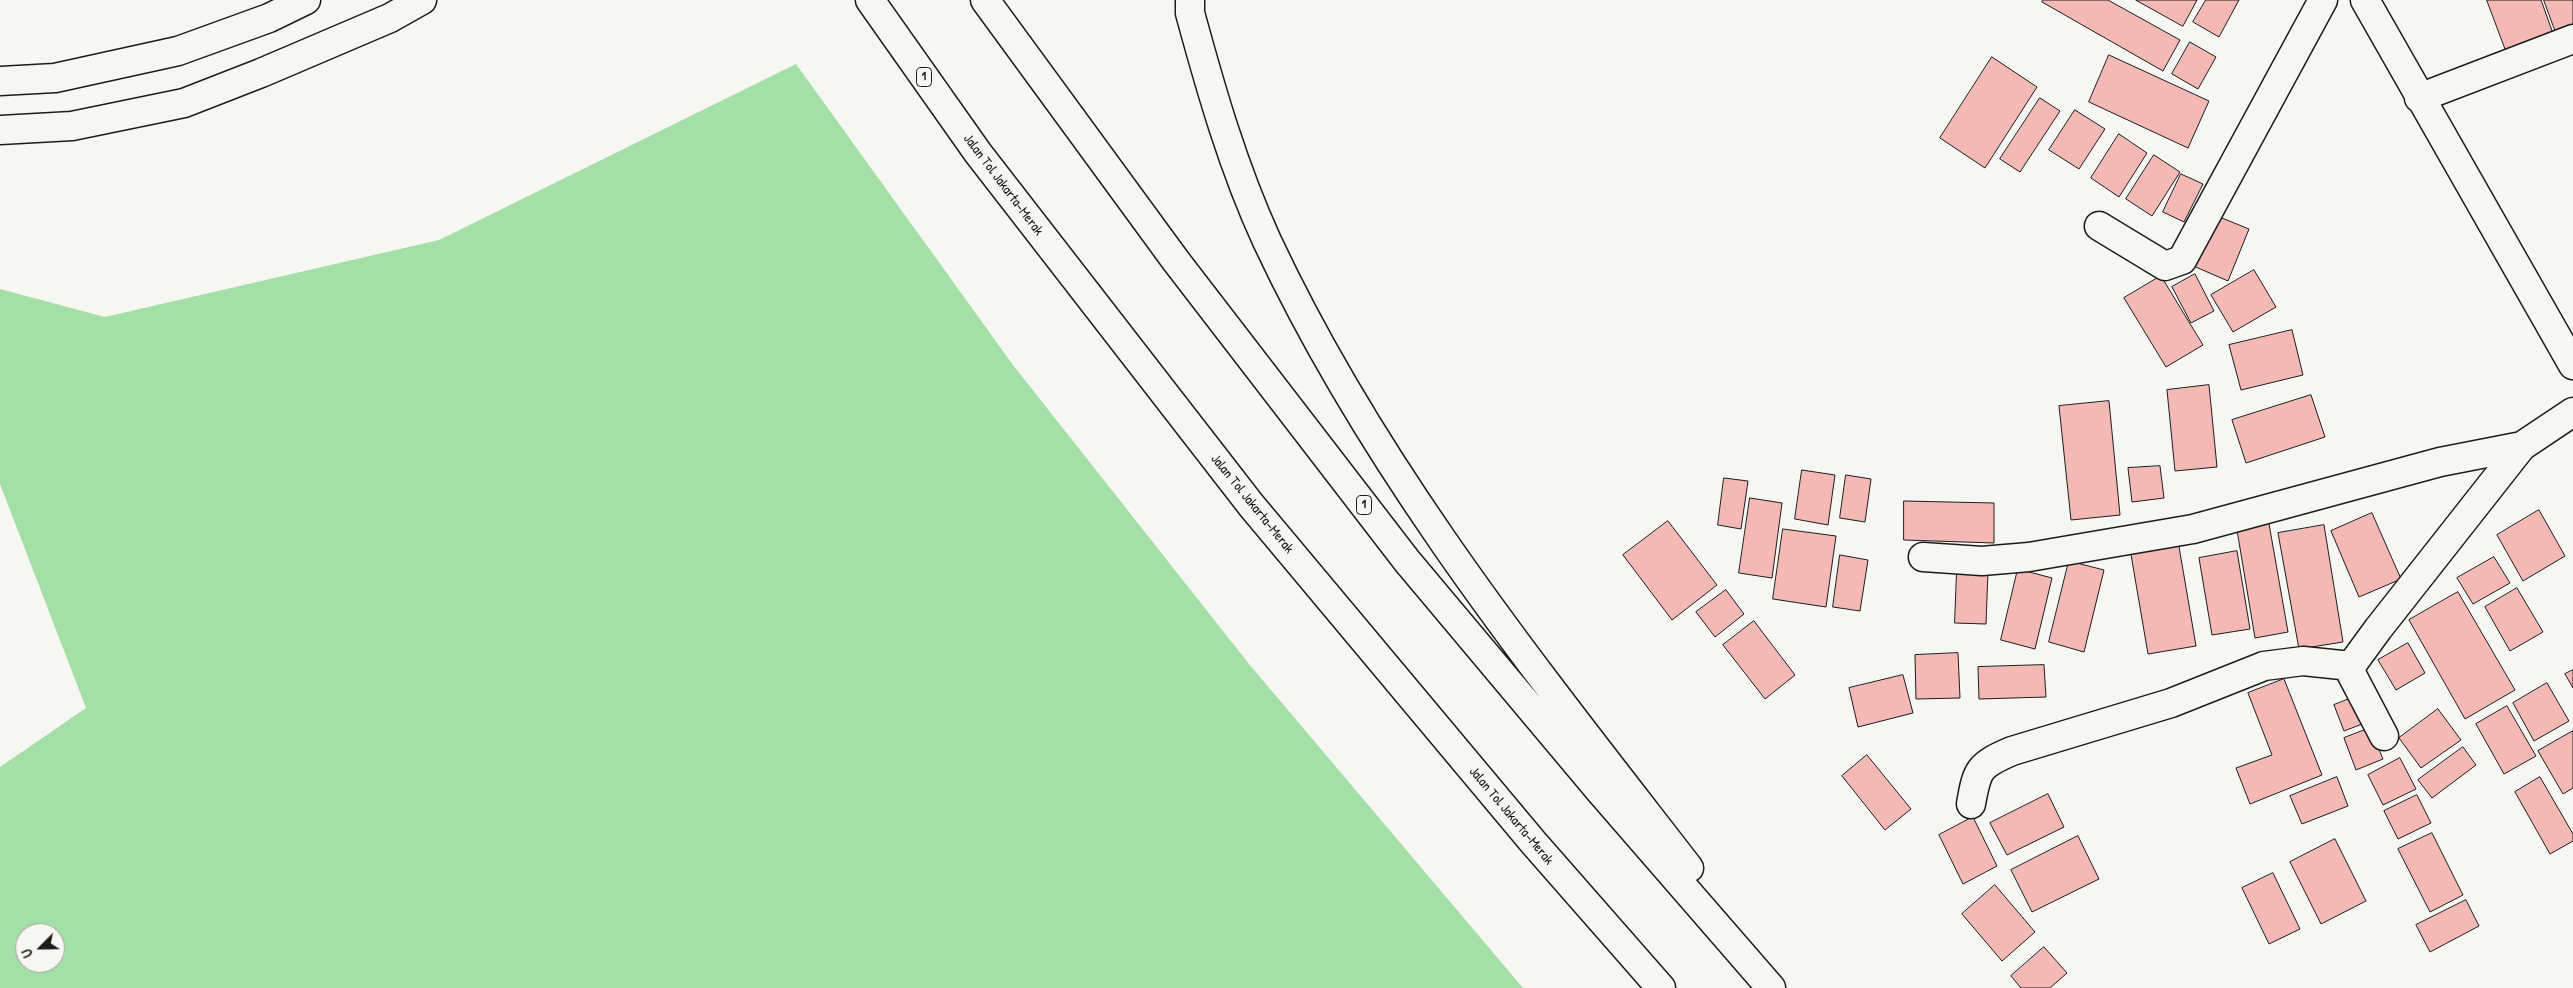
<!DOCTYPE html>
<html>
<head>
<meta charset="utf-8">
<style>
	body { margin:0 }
	#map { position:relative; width:2573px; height:988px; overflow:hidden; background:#f6f6f2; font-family:"Patrick Hand",sans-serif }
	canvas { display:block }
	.north { position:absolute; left:15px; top:923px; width:50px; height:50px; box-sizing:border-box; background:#f6f6f2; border:1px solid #9f9f9c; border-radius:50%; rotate:247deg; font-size:14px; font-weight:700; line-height:20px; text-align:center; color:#1c1c1c }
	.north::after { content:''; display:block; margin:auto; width:18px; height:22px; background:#1c1c1c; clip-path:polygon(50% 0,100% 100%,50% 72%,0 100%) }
</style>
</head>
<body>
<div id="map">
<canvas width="2573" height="988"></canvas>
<div class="north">U</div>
</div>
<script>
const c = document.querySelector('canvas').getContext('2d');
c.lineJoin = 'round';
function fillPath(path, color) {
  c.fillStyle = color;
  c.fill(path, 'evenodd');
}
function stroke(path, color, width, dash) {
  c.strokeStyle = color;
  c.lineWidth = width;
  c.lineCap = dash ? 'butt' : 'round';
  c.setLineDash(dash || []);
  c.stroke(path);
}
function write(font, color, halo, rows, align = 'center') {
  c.font = font + ' "Patrick Hand",sans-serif';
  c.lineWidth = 5;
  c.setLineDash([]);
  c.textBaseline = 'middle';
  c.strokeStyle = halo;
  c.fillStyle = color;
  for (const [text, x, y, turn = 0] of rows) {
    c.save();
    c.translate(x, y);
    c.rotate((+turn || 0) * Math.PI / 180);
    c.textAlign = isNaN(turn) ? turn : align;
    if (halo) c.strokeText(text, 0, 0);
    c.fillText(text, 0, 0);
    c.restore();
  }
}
fillPath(new Path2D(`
	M796,64l217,301 236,299 274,324h-1523v-221l86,-59 -86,-224v-195l105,28 334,-77zM25,933h30v30h-30z`), '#a4e0a6');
const building = new Path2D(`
	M2043,0h65l72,40 -17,31 -121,-69z
	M2136,0h61l-14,26z
	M2206,0h33l-20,37 -26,-15z
	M2487,0h54l14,39 -47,17z
	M2544,0h29v33l-15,5z
	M2190,42l26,15 -18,32 -26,-15z
	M2109,55l100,46 -21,47 -99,-46z
	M1992,57l45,30 -52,81 -45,-30z
	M2040,98l20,13 -40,61 -20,-13z
	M2075,110l30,19 -26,40 -30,-19z
	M2119,134l28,19 -28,44 -28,-19z
	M2154,155l26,17 -28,44 -26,-17z
	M2181,174l22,10 -19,38 -21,-10z
	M2212,214l37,15 -21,52 -37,-16z
	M2254,270l22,37 -43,25 -22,-37z
	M2195,274l19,37 -23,12 -19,-36z
	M2161,276l42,69 -37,22 -42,-69z
	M2292,330l11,45 -62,15 -12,-45z
	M2209,385l8,82 -42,4 -8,-81z
	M2311,395l14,42 -79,26 -14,-43z
	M2109,401l11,114 -49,5 -12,-114z
	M2160,466l4,32 -32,4 -4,-34z
	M1802,470l33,5 -7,50 -33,-6z
	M1846,475l25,4 -6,43 -25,-4z
	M1724,478l24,3 -7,48 -23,-4z
	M1750,498l32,5 -10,75 -33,-5z
	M1904,501l90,2v40l-90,-3z
	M2539,510l26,46 -42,25 -26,-46z
	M2372,513l29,66 -42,18 -28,-66z
	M2268,518l20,114 -33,6 -19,-114z
	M1668,521l49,64 -45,35 -49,-65z
	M2324,525l19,117 -44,7 -21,-116z
	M1783,529l53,7 -10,71 -53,-8z
	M2177,535l19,111 -48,8 -19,-111z
	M2237,551l13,78 -38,6 -13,-77z
	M1840,555l28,5 -8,51 -27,-4z
	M2494,557l16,26 -37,21 -16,-26z
	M2069,561l35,9 -20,82 -35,-10z
	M2018,569l34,9 -17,71 -34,-9z
	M1957,570l31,1 -2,53 -31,-1z
	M2517,588l26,44 -33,19 -25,-44z
	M1726,590l18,24 -29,23 -19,-25z
	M2458,592l57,98 -50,29 -56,-99z
	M1754,621l41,54 -30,24 -42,-54z
	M2408,643l17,30 -29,17 -18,-30z
	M1958,653l2,45 -44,1 -1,-44z
	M2044,665l2,32 -67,2 -1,-32z
	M2573,670v18l-8,-14z
	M1903,675l10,38 -55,14 -9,-39z
	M2284,679l38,96 -72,29 -14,-36 36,-13 -24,-62z
	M2547,683l22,38 -35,20 -21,-38z
	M2359,695l11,26 -26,10 -10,-26z
	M2507,706l29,50 -32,18 -28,-50z
	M2438,709l23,31 -40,28 -22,-30z
	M2370,728l13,31 -27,11 -12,-32z
	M2573,731v57l-10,6 -25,-43z
	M2463,747l13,18 -44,33 -14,-18z
	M1867,755l44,54 -26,21 -43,-54z
	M2400,758l16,31 -33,16 -15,-30z
	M2337,777l11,29 -46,18 -12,-28z
	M2540,777l33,57v7l-23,13 -35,-62z
	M2048,794l16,33 -57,28 -17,-32z
	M2417,795l14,28 -33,16 -14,-28z
	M1973,817l24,49 -34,18 -24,-49z
	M2432,833l31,62 -33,17 -32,-63z
	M2078,836l21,43 -67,33 -21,-42z
	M2335,839l31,62 -45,23 -31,-62z
	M2273,873l27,56 -31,15 -27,-56z
	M1995,885l40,47 -33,29 -40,-47z
	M2466,900l13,26 -49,26 -14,-27z
	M2044,947l23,26 -17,15h-29l-10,-12z`);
fillPath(building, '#f5b9b5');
stroke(building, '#1c1c1c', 1);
const minor = new Path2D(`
	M2365,0l208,365
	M2419,98l154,-59
	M2099,226l66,40 17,-6 141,-260
	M1923,557l59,4 47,-4 164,-28 247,-67 82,-16 51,-34
	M2384,736l-32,-61 -1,-9 27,-37 144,-183
	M1971,804c6,-35 8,-39 41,-53l159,-48 93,-37 39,-5 48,5`);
const highway = new Path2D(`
	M870,0l108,153 273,352 282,337 128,146
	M985,0l191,261 231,300 193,230 171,197
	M1190,0v13c21,77 43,154 77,228 107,229 268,428 422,627
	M0,81l55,-3 123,-27 91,-33 37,-18
	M0,130l72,-4 112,-23 77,-30 129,-55 32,-18`);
stroke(minor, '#1c1c1c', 31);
stroke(highway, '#1c1c1c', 31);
stroke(minor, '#f6f6f2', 28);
stroke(highway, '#f6f6f2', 28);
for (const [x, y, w] of [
	[924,77,15],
	[1364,505,15]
]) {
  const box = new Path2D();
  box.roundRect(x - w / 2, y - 9.5, w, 19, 4);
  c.fillStyle = '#f6f6f2';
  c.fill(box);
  stroke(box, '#1c1c1c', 1);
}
write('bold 12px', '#1c1c1c', null, [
	["1",924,77],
	["1",1364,505]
]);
write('14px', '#1c1c1c', '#f6f6f2', [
	["Jalan Tol Jakarta–Merak",1003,185,53],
	["Jalan Tol Jakarta–Merak",1252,504,51],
	["Jalan Tol Jakarta–Merak",1511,816,50]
]);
</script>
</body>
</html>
